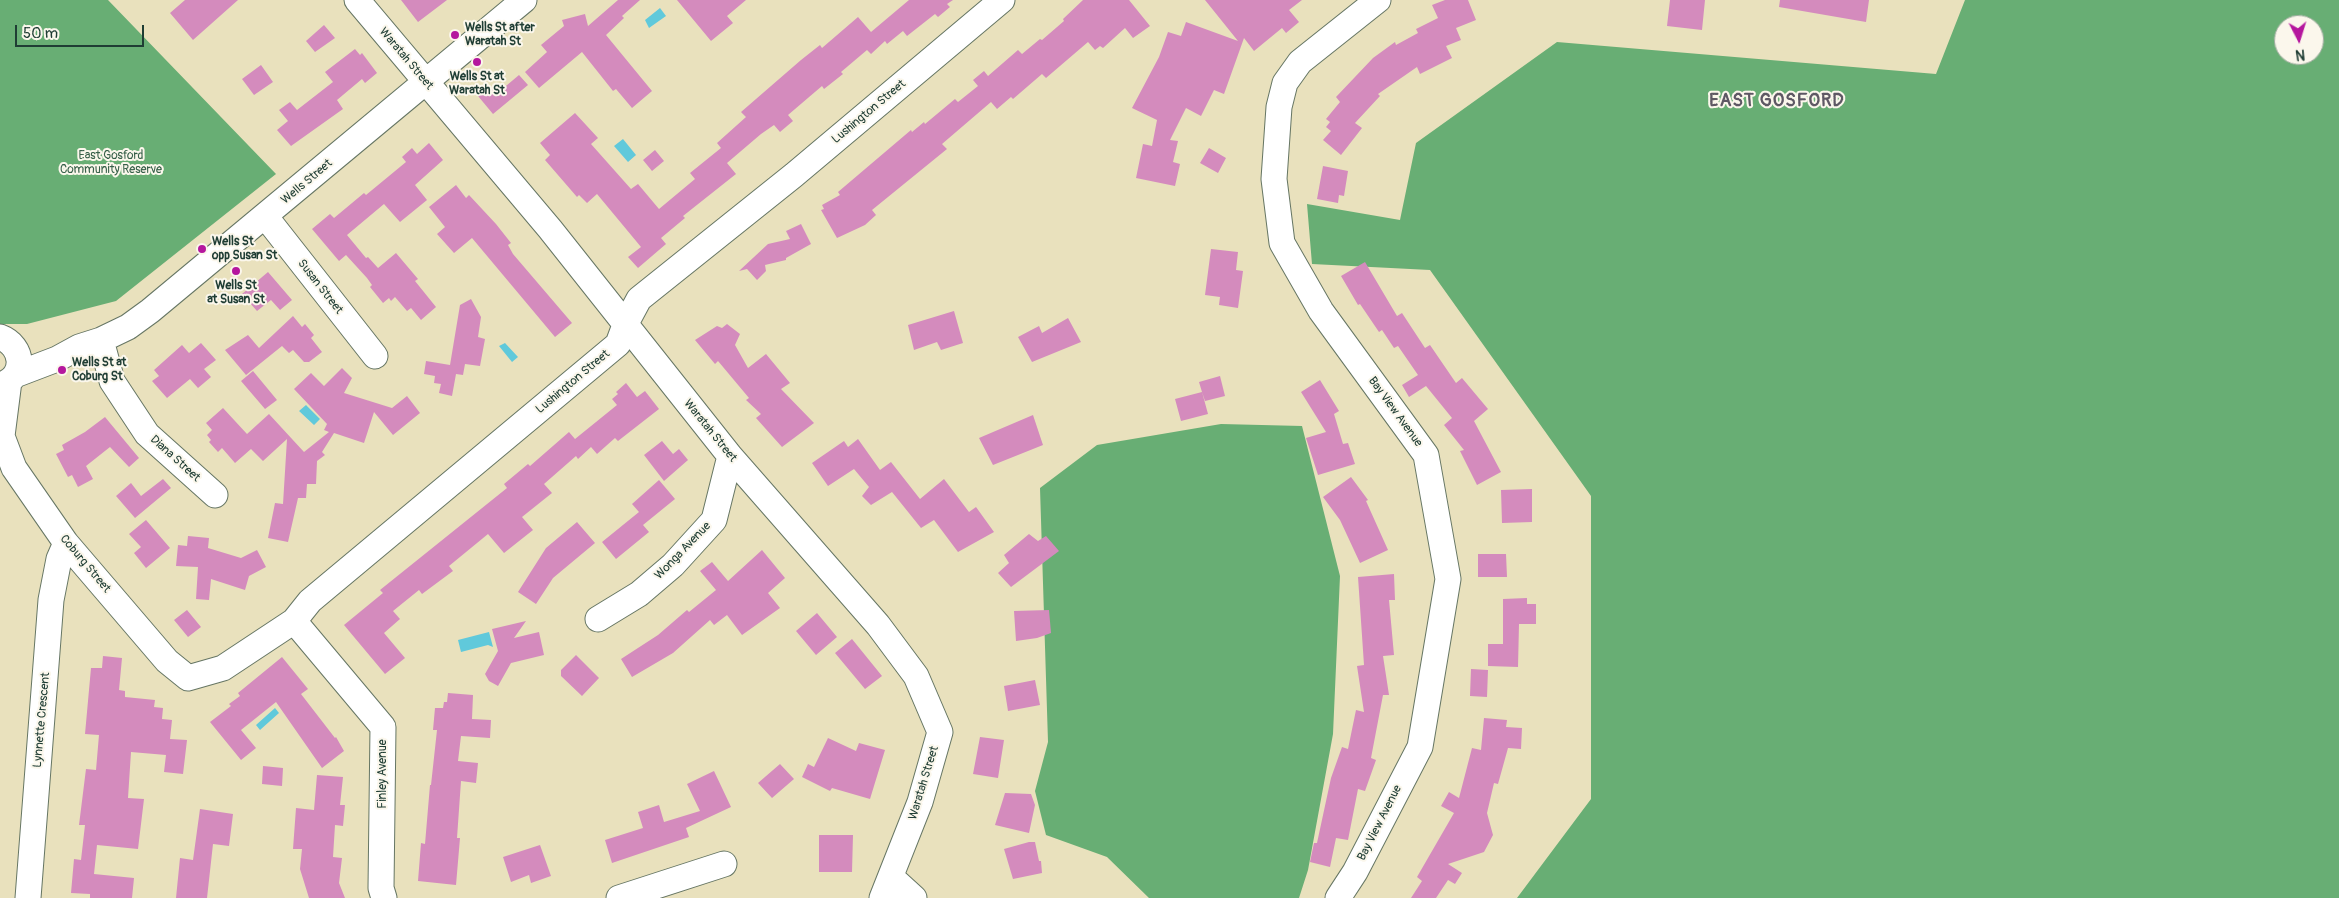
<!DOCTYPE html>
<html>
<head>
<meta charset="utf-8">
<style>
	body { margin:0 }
	#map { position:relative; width:2339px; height:898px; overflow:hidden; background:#e9e1bd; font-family:Pangolin,sans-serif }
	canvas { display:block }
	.north { position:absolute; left:2274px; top:15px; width:50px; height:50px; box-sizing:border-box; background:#fbf7ec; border:1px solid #a3ada2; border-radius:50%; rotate:175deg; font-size:14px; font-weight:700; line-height:20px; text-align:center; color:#1f3d34 }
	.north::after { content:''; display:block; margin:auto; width:18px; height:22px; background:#b5179e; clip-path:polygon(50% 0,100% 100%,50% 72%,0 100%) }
	.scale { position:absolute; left:15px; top:25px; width:129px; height:22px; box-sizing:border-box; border:2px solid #1f3d34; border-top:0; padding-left:6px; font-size:15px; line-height:18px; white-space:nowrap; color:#1f3d34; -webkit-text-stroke:4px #fbf7ec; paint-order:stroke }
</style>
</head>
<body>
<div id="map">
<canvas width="2339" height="898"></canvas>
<div class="north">N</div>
<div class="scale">50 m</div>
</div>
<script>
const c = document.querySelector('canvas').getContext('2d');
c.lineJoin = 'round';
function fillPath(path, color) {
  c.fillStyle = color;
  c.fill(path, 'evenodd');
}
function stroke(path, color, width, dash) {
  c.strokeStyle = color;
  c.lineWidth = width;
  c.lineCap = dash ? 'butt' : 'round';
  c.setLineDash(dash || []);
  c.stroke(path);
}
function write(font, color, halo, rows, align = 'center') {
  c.font = font + ' Pangolin,sans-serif';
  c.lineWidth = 4;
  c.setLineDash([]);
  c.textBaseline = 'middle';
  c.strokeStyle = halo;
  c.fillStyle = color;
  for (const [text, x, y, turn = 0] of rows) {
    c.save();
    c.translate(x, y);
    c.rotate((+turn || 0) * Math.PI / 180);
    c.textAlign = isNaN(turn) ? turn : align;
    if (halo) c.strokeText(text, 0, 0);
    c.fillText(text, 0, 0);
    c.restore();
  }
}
fillPath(new Path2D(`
	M0,0h108l168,174 -160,127 -89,23h-27z
	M1965,0h374v898h-822l74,-99v-303l-161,-226 -118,-6 -5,-60 93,16 16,-77 141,-101 379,32zM2284,25h30v30h-30z
	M1221,424l81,2 38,150 -7,158 -25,136 -9,28h-150l-42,-41 -61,-22 -11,-44 13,-49 -8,-254 57,-43z`), '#68ae74');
fillPath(new Path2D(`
	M660,8l6,8 -17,12 -4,-8z
	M623,139l13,16 -8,7 -14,-16z
	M505,343l13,14 -6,5 -13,-16z
	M306,405l14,14 -6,6 -15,-14z
	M489,632l4,15 -5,-2 -27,7 -3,-12z
	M275,708l4,5 -19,17 -4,-5z`), '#60c9db');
fillPath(new Path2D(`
	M185,0h53l-45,40 -23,-27z
	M401,0h46l-29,22z
	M618,0h22l-18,16 2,2 -18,17 46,56 -20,17 -16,-19 -3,2 -31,-39 -43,36 -14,-16 22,-20 -6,-7 23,-19 -2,-6 23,-6 3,12z
	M677,0h69l-19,16 6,7 -22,18z
	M909,0h44l-6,4 3,3 -12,10 -3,-3 -28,22 -4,-5 -16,13 -2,-3 -14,13 -4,-4 -26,22 2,2 -19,15 -2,-3 -34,29 5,6 -13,11 -6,-7 -13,9 -34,29 9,11 -53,42 2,2 -24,20 5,6 -28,24 -10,-11 13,-10 -44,-53 -10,9 -8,-8 -2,2 -32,-37 5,-5 -10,-12 35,-30 23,25 -7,6 40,45 7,-5 21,25 36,-30 -5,-6 31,-25 -4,-5 29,-26 -5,-5 60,-52 19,-15 2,3 36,-31 13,15z
	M1083,0h46l21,26 -17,12 -8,-10 -22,20 -3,-2 -5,4 -7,-8 -42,36 -4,-4 -29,25 -2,-2 -14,12 -6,-7 -49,42 5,5 -75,61 4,5 -11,10 -28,13 -16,-28 3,-1 -2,-4 18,-10 -2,-3 73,-62 1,2 12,-10 1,2 30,-25 3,3 20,-16 -5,-6 11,-9 4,5 30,-26 4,4 18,-15 2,1 22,-19 -1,-2z
	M1205,0h97l-13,10 10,12 -13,11 -4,-5 -28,23 -10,-13 -20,56 -10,-4 -13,26 -15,-8 -16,32 8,1 -5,21 7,2 -5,22 -39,-8 7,-34 9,2 5,-26 -25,-12 27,-51 9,-25 13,4 5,-14 52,19z
	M1445,0h23l8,20 -20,8 5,12 -15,6 6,12 -32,16 -3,-7 -39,27 2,2 -25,27 7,5 -21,27 -18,-15 8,-9 -5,-4 4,-5 -4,-3 14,-17 -4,-5 37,-39 22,-16 1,3 22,-12 -2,-4 22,-11 -6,-13z
	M1670,0h35l-3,30 -35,-4z
	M1780,0h89l-3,22 -87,-15z
	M324,25l11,13 -20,14 -9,-11z
	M355,49l5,6 2,-2 15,20 -12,10 -3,-4 -25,21 6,9 -52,37 -14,-16 11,-9 -9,-11 11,-8 7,8 36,-28 -8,-10z
	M261,65l12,17 -19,13 -12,-16z
	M519,75l9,10 -35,29 -15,-18 11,-9 2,2 4,-3 5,5z
	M429,143l14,17 -28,25 12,15 -27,22 -16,-18 -37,31 19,23 2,-1 10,11 18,-15 22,26 -3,2 21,26 -15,13 -10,-12 -4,3 -12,-14 -4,4 -2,-3 -6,5 -13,-16 2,-2 -5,-7 -21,-23 -7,6 -27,-32 18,-15 4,4 30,-25 2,2 40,-33 -4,-5 10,-9 5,6z
	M1209,148l17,10 -8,15 -18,-10z
	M655,150l9,11 -12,10 -9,-11z
	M1323,166l25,5 -4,25 -5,-1 -1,8 -21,-4z
	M456,185l10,13 3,-3 27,29 15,19 -3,2 5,9 59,69 -17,14 -83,-99 -18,15 -17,-19 8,-7 -16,-20z
	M801,224l10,20 -25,14v2l-21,5 1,6 -9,9 -10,-11 -8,2 29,-27 22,-5 -4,-8z
	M1211,249l27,3 -2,18 7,1 -5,37 -19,-3 1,-8 -15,-2z
	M1365,262l32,54 5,-3 23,35 5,-3 26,38 6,-5 26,31 -14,12 27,51 -24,13 -17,-34 4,-1 -20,-25 8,-7 -26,-32 -17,11 -7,-12 16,-10 -20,-29 -4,2 -12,-18 -3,2 -19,-28 -2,1 -17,-29z
	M268,272l24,28 -12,10 -9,-10 -14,11 -15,-17z
	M471,299l10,18 -3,20 7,2 -5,27 -15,-2 -2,11 -7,-1 -4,22 -13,-3 2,-9 -7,-1 1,-7 -11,-2 2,-13 24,4 10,-60z
	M954,311l9,32 -22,7 -4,-8 -23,8 -6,-25z
	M293,316l9,11 3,-3 9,11 -3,3 11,14 -13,10h-5l-11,-12 -4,3 -7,-7 -36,29 -21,-25 23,-15 11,13z
	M1068,318l13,24 -49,20 -14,-25 21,-11 3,7z
	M727,324l13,10 -5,11 13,23 18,-14 24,29 -9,6 33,34 -32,24 -26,-29 5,-4 -15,-14 3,-2 -31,-37 -3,3 -20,-24 22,-14 5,2z
	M201,343l15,17 -12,9 7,8 -13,11 -8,-9 -23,19 -15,-17 7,-5 -5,-6 28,-25 7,8z
	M342,368l10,10 -8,15 48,15 15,-12 13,17 -27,22 -19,-23 -10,31 -30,-10 -12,19 3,3 -8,6 -1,23h-9l-1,14h-8l-10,44 -20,-4 7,-35 8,1 4,-65 -24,22 -12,-12 -16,14 -13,-15 -4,4 -9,-10 2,-2 -4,-5 5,-5 -6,-7 17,-15 24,26 22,-20 35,38 25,-20 -5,-2 3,-6 -33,-35 17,-16 13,13z
	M253,371l24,29 -12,9 -24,-28z
	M1220,376l5,20 -20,5 -3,-9 6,22 -27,7 -6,-22 27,-7 -3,-10z
	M1320,380l19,31 -5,3 9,30 5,-1 7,21 -37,11 -12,-37 20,-6 -25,-40z
	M626,383l11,14 8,-6 14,18 -41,32 -3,-3 -18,16 -6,-7 -13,12 -2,-3 -32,28 8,9 -30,24 11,13 -29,23 -16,-19 -39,32 4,5 -31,23 -3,-4 -26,21 7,8 -16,14 21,25 -20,16 -41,-49 39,-32 -3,-3 127,-102 -3,-4 24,-20 2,2 39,-34 6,7 42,-34 -5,-6 6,-5 -2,-2z
	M1033,415l10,30 -50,20 -14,-27z
	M105,417l34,41 -10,9 -19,-20 -24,19 7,13 -15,8 -6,-12 -4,2 -12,-23 8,-4 -2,-5 23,-13z
	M858,439l22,31 11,-8 29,37 24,-20 25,33 7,-5 18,25 -36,20 -24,-32 -13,8 -29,-36 -21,13 -9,-9 7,-9 -15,-18 -26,17 -16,-23 32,-22 4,6z
	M662,441l11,13 6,-5 9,11 -24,21 -20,-26z
	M1351,477l17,23 -2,1 22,49 -28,13 -20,-43 -17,-23z
	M163,479l8,9 -36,30 -19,-22 15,-13 10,13z
	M659,480l16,19 -32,26 6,7 -33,27 -14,-17 37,-30 -7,-8z
	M1532,489v33l-30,1 -1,-33z
	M146,520l24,28 -24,20 -12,-15 7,-6 -12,-13z
	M577,522l18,21 -42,35 -17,26 -18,-12 28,-44z
	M1029,534l9,7 8,-5 13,15 -48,36 -13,-14 11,-10 -5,-8z
	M188,536l21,2 -1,10 33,10 16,-8 9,17 -17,9 -4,14 -34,-11 -2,21 -13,-1 2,-32 -22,-1 2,-21 9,1z
	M762,550l23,28 -17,15 12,15 -38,27 -15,-20 -13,10 -4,-5 -37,33 -41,24 -11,-18 37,-24 29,-25 2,2 27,-22 -16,-19 12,-9 16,19z
	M1478,554h28l1,23h-29z
	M1394,574l1,26h-6l5,55 -11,1 6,39h-6l-12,63 5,2 -11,31 -7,-2 -10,51 -12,-2 -6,29 -20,-5 4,-19h3l14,-65 11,-31 6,2 8,-39 8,2 -7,-46 7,-1 -6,-88z
	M1527,598v6h9v20h-17l-1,43 -30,-1v-22h15v-45z
	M187,610l14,17 -13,10 -14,-17z
	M1049,610l2,23 -14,5 -21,3 -2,-30z
	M817,613l20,24 -21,18 -20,-24z
	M526,621l-12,17 25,-6 5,23 -33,8 -13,23 -9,-5 -4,-7 13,-23 -6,-22z
	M852,639l30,37 -17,13 -30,-36z
	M576,655l23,23 -17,18 -21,-20v-6z
	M103,656l19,2 -3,32 6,1v6l30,3 -1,7 9,1 -1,11 10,1 -2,19 17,1 -4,34 -19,-2 2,-17 -35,-3 -3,46 16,1 -6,50 -41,-4 -3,29 40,4 -2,20h-42v-4l-19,-1 3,-34 7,1 4,-35h-6l7,-56 10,1 3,-35 -14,-1 6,-66h11z
	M282,657l26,32 -7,5 34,44 1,-1 8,14 -22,17 -46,-66 -35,28 15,18 -15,12 -31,-38 21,-16 -2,-2 11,-8 -2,-3z
	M1471,669l17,1 -1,27 -17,-1z
	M1035,680l5,25 -32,6 -4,-25z
	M448,693l25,2 -1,24 19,1 -1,18 -29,-2 -3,25 20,2 -2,20 -15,-2 -4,57h3l-4,47 -38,-4 3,-38 4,1 5,-59h1l6,-55h-4l2,-22h8l1,-6h3z
	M1484,718l23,2 -1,7 16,1 -1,21 -13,-1 -10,36 -4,-1 -7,30 6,22 -9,17 -36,12 14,9 -7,11 -7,-4 -12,18h-25l11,-17 -5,-4 37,-64 -13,-7 8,-14 10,6 13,-50 9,2z
	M980,737l24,3 -6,38 -25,-4z
	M828,738l28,13 3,-8 26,7 -15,49 -38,-11 -2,3 -28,-14 6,-13 6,3z
	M780,764l14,15 -22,19 -14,-15z
	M263,766l20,2 -1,18 -20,-2z
	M714,771l17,36 -45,21 3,9 -77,26 -7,-23 38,-12 -5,-16 21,-7 5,17 36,-11 -13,-27z
	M317,775l26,2 -3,28h5l-2,21 -8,-1 -2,32 9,1 -3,25 6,15h-36l-9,-29 2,-20h-9l3,-41 18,2z
	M1005,793l26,1 4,11 -6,28 -34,-8z
	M200,809l33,5 -4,32 -16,-2 -6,54h-31l4,-40 13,2z
	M819,835h34l-1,37h-33z
	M1029,842h6l4,19h2l1,12 -29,6 -9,-30z
	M540,845l11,31 -20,7 -2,-8 -18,7 -8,-25z`), '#d48bbd');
const minor = new Path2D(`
	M357,0l193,229 180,227 148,169 38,51 24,56 -20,70 -38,96
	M265,216l110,140
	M0,337c24,9 27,40 0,48
	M101,340l11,41 35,53 68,61
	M15,375l42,-16 22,-12 22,-7 27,-13 22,-16 374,-311
	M0,431l14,37 52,75 101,118 21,17 35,-10 71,-47 16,-20 308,-257 7,-19 14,-26 155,-124 208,-175
	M2,436l7,-55
	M598,619l41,-25 34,-29 41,-45 16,-64
	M294,621l89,106 -2,161 3,10
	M891,877l23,21
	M28,898l23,-298 8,-41 7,-16
	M619,898l105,-34
	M1338,898l17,-26 65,-125 28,-168 -22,-124 -105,-144 -39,-68 -8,-64 5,-72 6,-24 15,-21 78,-62`);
stroke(minor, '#667664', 27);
stroke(minor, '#fff', 25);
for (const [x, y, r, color] of [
	[455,35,5,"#b5179e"],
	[477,62,5,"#b5179e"],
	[202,249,5,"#b5179e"],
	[236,271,5,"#b5179e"],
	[62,370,5,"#b5179e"]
]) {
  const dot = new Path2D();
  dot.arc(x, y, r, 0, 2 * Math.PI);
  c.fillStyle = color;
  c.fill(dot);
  stroke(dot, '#fbf7ec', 2);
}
write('bold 12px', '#1f3d34', '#fbf7ec', [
	["Wells St after",465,28],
	["Waratah St",465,42],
	["Wells St at",477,77,"center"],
	["Waratah St",477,91,"center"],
	["Wells St",212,242],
	["opp Susan St",212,256],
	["Wells St",236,286,"center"],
	["at Susan St",236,300,"center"],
	["Wells St at",72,363],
	["Coburg St",72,377]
], 'left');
write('12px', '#1f3d34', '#fbf7ec', [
	["Waratah Street",406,59,50],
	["Lushington Street",869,112,-40],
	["Wells Street",307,182,-40],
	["Susan Street",320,287,52],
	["Lushington Street",573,382,-40],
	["Bay View Avenue",1395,412,54],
	["Waratah Street",710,431,51],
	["Diana Street",175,459,42],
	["Wonga Avenue",683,551,-46],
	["Coburg Street",85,564,50],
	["Lynnette Crescent",42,720,-85],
	["Finley Avenue",383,774,-90],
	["Waratah Street",924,783,-73],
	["Bay View Avenue",1380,823,-63]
]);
write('12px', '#376049', '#fbf7ec', [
	["East Gosford",111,156],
	["Community Reserve",111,170]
]);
c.letterSpacing = '1px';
write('bold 18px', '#5e5864', '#fbf7ec', [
	["EAST GOSFORD",1777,101]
]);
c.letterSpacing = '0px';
</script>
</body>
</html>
